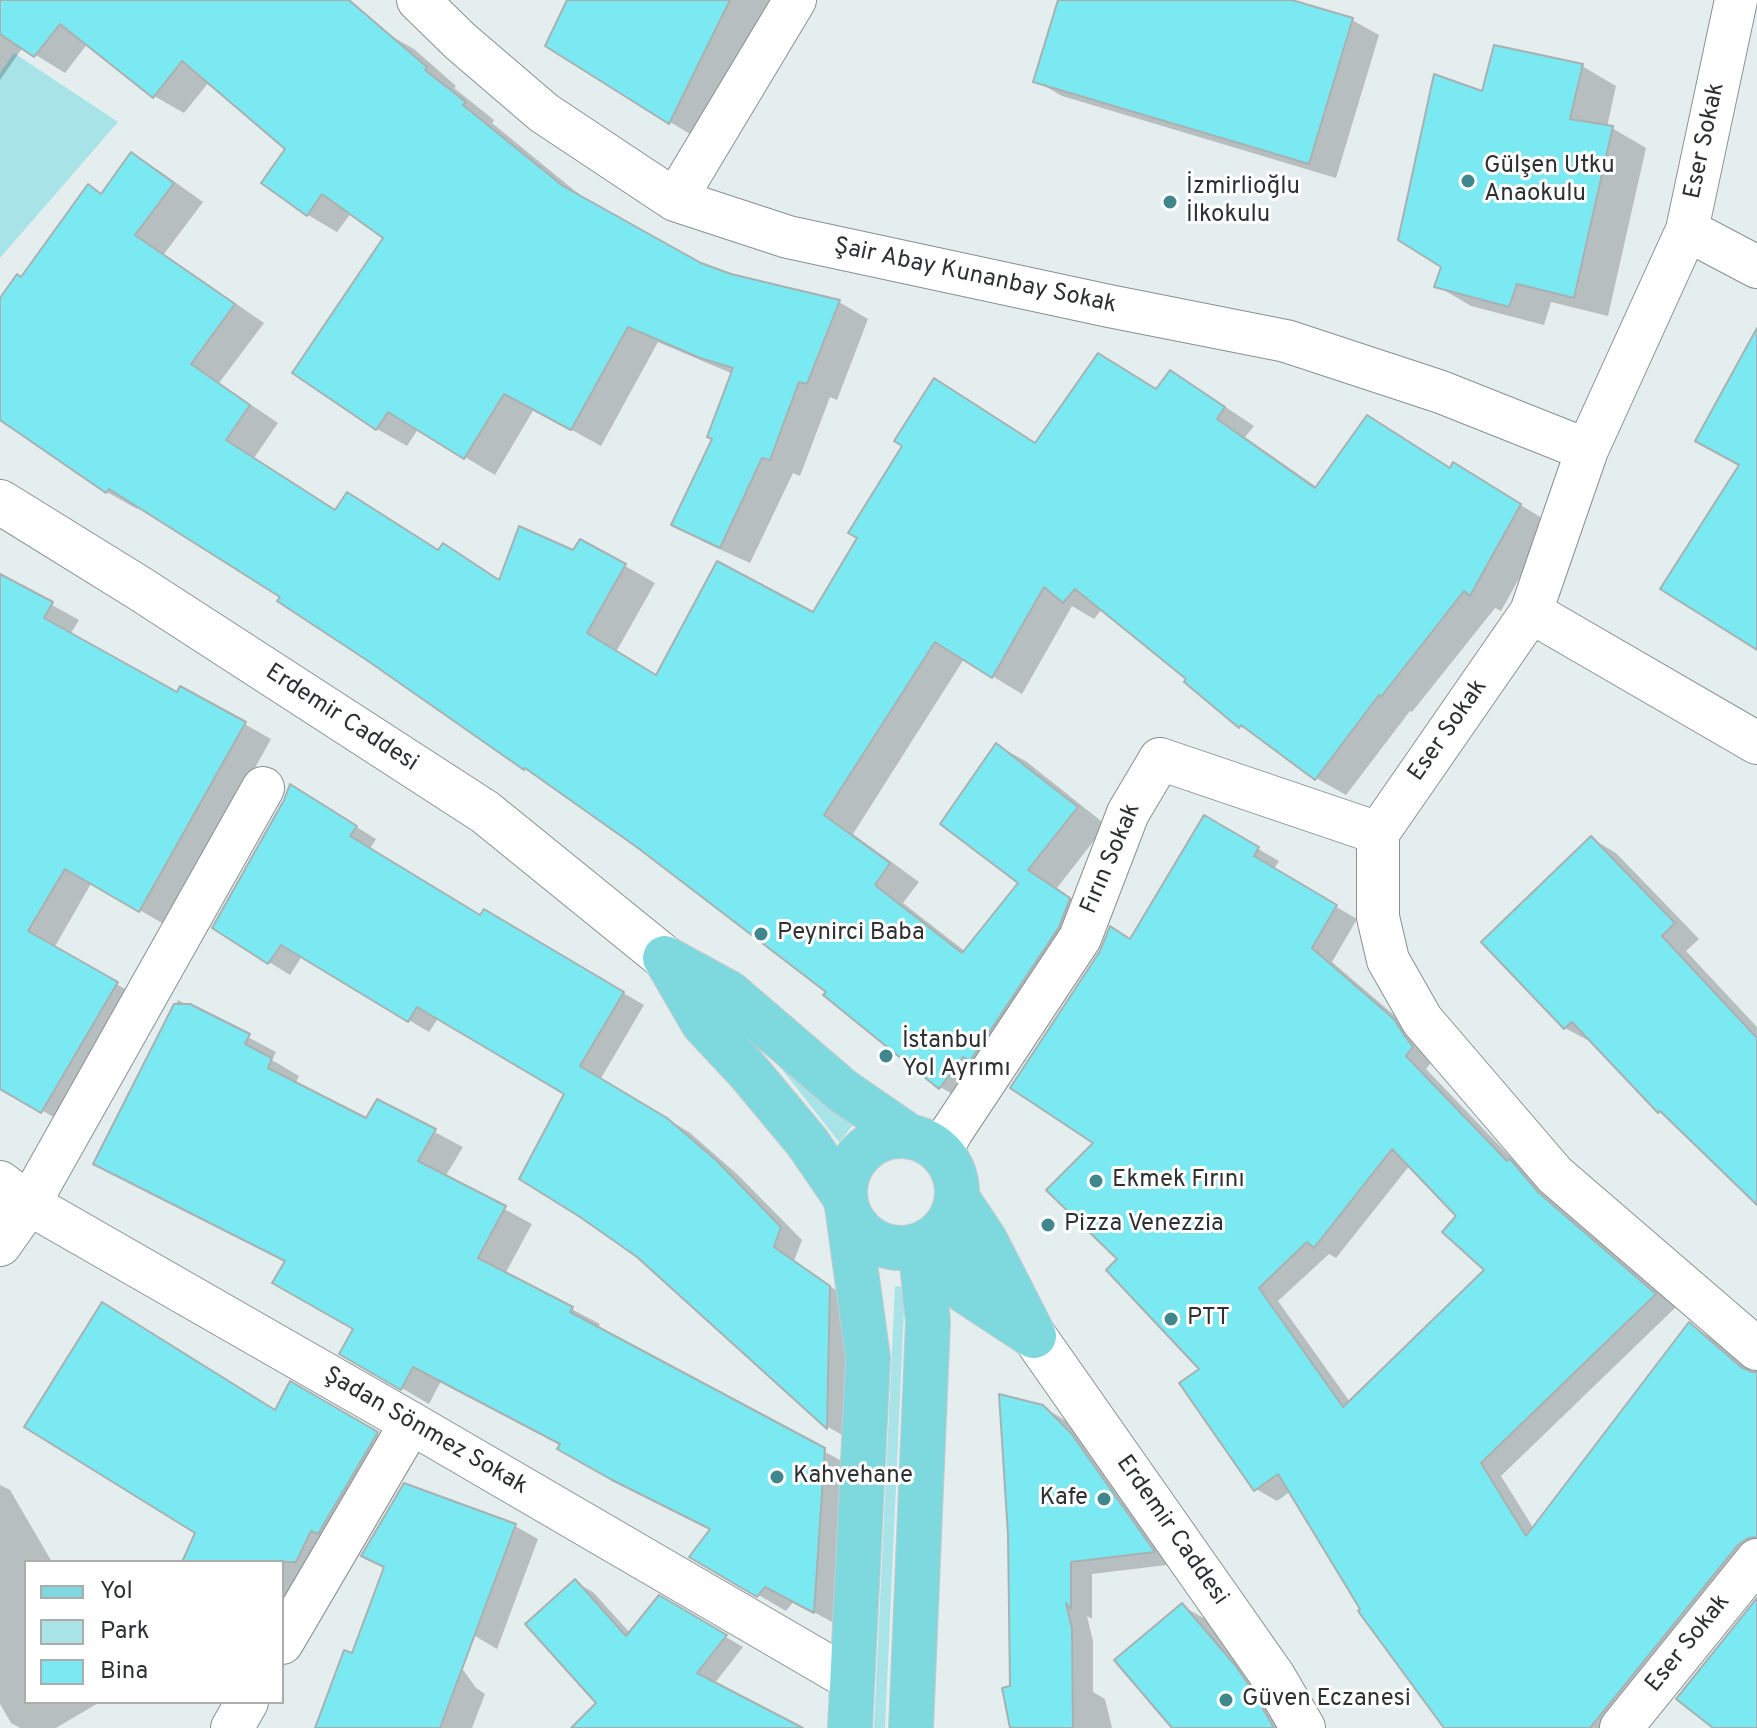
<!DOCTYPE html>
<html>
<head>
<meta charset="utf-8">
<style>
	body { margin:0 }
	#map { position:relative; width:1757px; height:1728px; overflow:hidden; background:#e5eeef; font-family:Overpass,sans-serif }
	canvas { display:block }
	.legend { position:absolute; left:24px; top:1560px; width:260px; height:144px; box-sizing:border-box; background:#fff; border:2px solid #abadad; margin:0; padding:10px 14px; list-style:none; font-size:24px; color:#2e3132 }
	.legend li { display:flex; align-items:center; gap:16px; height:40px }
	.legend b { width:40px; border:2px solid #abadad }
</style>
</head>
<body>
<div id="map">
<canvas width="1757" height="1728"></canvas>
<ul class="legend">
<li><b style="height:10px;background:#7ed9df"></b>Yol</li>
<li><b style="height:22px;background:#a7e3e7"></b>Park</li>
<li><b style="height:22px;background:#7be9f1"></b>Bina</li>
</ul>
</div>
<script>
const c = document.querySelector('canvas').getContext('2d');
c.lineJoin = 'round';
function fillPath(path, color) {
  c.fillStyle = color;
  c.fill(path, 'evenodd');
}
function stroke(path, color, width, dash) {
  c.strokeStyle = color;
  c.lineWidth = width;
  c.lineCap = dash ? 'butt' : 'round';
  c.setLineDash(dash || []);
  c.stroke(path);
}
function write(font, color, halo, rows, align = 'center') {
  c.font = font + ' Overpass,sans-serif';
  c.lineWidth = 6;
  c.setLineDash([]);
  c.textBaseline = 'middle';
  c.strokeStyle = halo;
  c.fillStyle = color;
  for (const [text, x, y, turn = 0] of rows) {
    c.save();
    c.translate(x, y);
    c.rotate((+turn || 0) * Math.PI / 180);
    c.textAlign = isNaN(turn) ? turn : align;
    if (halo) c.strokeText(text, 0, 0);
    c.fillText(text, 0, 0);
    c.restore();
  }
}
fillPath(new Path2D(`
	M14,53l104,69 -118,136v-185z
	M748,1026l110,92 -19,25v-1z
	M895,1286l10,1 -20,441h-11z`), '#a7e3e7');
fillPath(new Path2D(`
	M0,0h348l41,35 25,14 42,37 -2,2 40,32 -2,3 99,81 109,60 30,12 109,26 29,17 -31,81 -7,-3 -30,79 -7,-3 -43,90 -46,-21 -30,-17 40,-86 19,-65 -75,-32 -57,104 -67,-37 -39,66 -77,-46 -11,17 -30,-17 -82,-56 91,-135 -35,-25 -14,19 -29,-17 -20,-66 -79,-67 -25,31 -30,-17 -66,-53 -23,30 -42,-26 -23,33z
	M570,0h220l-73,150 -47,-28z
	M1060,0h225l67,20 27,15 -43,143 -274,-82 -26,-15z
	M1582,66l34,20 -9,41 5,1 34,20 -38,168 -57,-14 -7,23 -73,-19 -34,-20 47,-192z
	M132,155l29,17 42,30 -39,52 100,69 -45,60 59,40 -24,35 83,53 103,41 61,29 73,-28 7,-12 74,42 -39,69 41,25 157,-62 222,-171 121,-53 13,-18 30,17 54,36 -9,11 73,51 133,-19 32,13 67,41 -49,88 -6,-3 -83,104 -2,-1 -64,84 -30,-17 -53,-39 -23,-13 -53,-44 2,-3 -87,-70 -8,10 -22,-13 -50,88 -58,-35 -111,175 66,48 -16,21 63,49 54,-69 -23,-138 30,17 79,63 -49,63 42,29 -129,187 -30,-17 -112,-95 -189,-146 -356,-250 -144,-91 -2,4 -30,-17 -80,-55 -27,-16v-119l102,-107z
	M0,576l79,44 -9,15 107,60 4,-7 90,51 -104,187 -75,-44 -38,66 90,52 -75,126 -69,-40z
	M312,799l64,40 -6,10 111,69 4,-6 159,93 -44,75 89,52 48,42 65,66 -8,21 56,39 -2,138 -20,-11 -190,-171 -72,-163 -127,-76 -10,15 -127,-76 -12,19 -76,-47z
	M1205,818l74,43 -6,9 84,49 -25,43 83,71 18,27 -7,9 95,99 10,5 29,34 116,100 -175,169 33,53 156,-204 20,12 44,37h3v185l-136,169h-174l-85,-118 -71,-119 -14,10 -21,-12 -54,-119 -82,-111 -24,-117 36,-202zM1410,1165l49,51 28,54 -137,132 -72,-101 51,-47 7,4z
	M1591,838l25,15 83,86 -13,12 71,76v175l-87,-84 -11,-7 -67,-70 -1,1 -26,-14z
	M178,1000l98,52 -4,8 27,16 -4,8 72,36 11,-18 85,45 -18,30 87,47 -27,50 95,50 -3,5 254,137 -10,161 -47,-26 -8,10 -94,-55 20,-26 -70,-35 -82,-47 2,-3 -121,-64 -12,23 -87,-51 13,-24 -68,-67 -164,-83 -28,-16z
	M290,1384l113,65 -121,219v-106h-97l92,-150z
	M1042,1407l23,13 28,27 82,117 -83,10v45l-5,-3 6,25v51l12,7 7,29h-100v-40z
	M0,1485l10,5 42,72h-26v140h74l-44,26h-36l-9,-5 -11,-19z
	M405,1485l110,41 23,13 -41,110 -22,-13 -15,-15 -20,16 36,51 9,6 -13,34h-142l23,-72 33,-88z
	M575,1582l18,10 38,42 28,-36 84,49 -29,37 85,44h-225l25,-25z
	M1182,1606l27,15 81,107h-115z`), '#0003');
const building = new Path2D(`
	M0,0h349l78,67 -2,3 41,32 -3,3 100,81 138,77 30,11 109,26 -33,84 -8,-2 -29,78 -8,-2 -42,90 -49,-23 41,-86 -5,-2 26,-69 -33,-10 -72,-31 -57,103 -67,-36 -40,65 -76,-47 -12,18 -84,-57 91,-135 -61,-44 -15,22 -46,-33 24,-34 -103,-88 -29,37 -93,-74 -26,33 -34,-23z
	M567,0h163l-61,124 -124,-78z
	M1058,0h234l61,18 -44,146 -276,-82z
	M1494,45l89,19 -13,55 43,7 -39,172 -57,-14 -8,23 -75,-20 7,-20 -43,-27 36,-166 48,17z
	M131,152l43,31 -39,52 100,69 -44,60 59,41 -24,35 109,70 12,-18 91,58 5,-7 56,37 20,-54 54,24 7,-11 46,25 -39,69 69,42 61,-114 96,51 44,-74 -9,-5 54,-87 -8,-5 40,-63 101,65 63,-90 58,36 14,-19 55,37 -8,12 98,69 52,-73 83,53 3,-6 68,42 -51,92 -6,-5 -83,106 -2,-2 -64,85 -74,-55 -2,3 -55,-46 2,-3 -111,-90 -12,14 -19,-16 -52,91 -57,-36 -111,173 66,48 -15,22 87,68 56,-70 -78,-59 56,-81 82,64 -50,63 42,28 -11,29 -89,134 -7,-4 -24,32 -116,-94 3,-3 -188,-144 -113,-80 -1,2 -156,-109 -91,-60 3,-4 -171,-108 -3,4 -106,-73v-122l17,-24 4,3 67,-93 13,10z
	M1757,328v322l-97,-61 79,-124 -44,-24z
	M0,574l53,28 -9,16 133,74 3,-6 66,36 -107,190 -74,-43 -37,62 90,51 -77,131 -41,-24z
	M290,784l67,42 -7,10 130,79 4,-6 140,83 -44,74 87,52 49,42 65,67 -7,20 56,39 -3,143 -190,-172 -57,-40 -61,-38 45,-85 -147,-87 -9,15 -127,-77 -13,19 -56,-36 72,-128z
	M1204,815l55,32 -5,9 83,49 -25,43 82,71 10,16 9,12 -7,9 101,105 3,-2 29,34 117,101 -175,169 45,73 163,-214 52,45 11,5h5v165l-9,1 -10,7 -148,183h-146l-86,-117 2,-2 -82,-135 -24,17 -75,-108 20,-14 -93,-99 11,-11 -71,-69 47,-47 -83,-55 90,-137 10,-25 20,13zM1392,1149l64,67 -14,16 42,38 -141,137 -84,-119 48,-46 7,6z
	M1591,836l84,87 -13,13 95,102v167l-97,-94 -2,2 -86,-91 -8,7 -83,-87z
	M174,1004h16l60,30 -5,10 27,14 -4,10 98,50 11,-19 59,30 -18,32 88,45 -28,52 95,49 -3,5 255,136 -11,165 -49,-26 -8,10 -68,-40 21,-28 -98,-49 -55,-31 3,-5 -147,-77 -12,23 -62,-36 14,-25 -81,-46 13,-22 -192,-97z
	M102,1302l173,108 15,-29 88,51 -60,102 -7,-3 -15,31h-114l13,-29 -171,-106z
	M999,1394l44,11 28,28 84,119 -84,10v47l-5,-6 6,25 1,100h-63l-8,-40 8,-2 -2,-151z
	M404,1483l112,41 -76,204h-125l29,-78 8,3 32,-86 -23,-11z
	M575,1579l51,57 33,-41 68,40 -30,38 106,55h-232l25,-25 -71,-79z
	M1757,1598v130h-44l-37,-29z
	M1182,1603l53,62 18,26 21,37h-102l-58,-68z`);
fillPath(building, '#7be9f1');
stroke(building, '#a8b1b2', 2);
const minor = new Path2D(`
	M418,0l42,41 84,72 131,87 113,37 321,69 177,35 155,51 146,58
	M1736,0l-49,230 -100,220 -56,162 -153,221v84l10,43 34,60 133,155 202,174
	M675,200l120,-200
	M1687,230l70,37
	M1531,612l226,131
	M940,1153l12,-22 128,-193 48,-125 32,-54 218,74
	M0,1182l29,22 382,219 441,257
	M0,1245l29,-41 234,-416
	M282,1643l129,-220
	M232,1728l15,-26
	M1621,1728l136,-168`);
const secondary = new Path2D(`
	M0,502l139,86 346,224 180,146
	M1034,1336l240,342 29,50`);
const primary = new Path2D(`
	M665,958l64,35 114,98 67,46
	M667,961l36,62 44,47 60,72 37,54
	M845 1192a56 56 0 1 1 112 0a56 56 0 1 1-112 0Z
	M957,1198l28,42 49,96
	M848,1213l20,145 -18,370
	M934,1238l31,53 67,44
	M911,1728l17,-407 -8,-76`);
stroke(minor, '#889192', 44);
stroke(secondary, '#889192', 46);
stroke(primary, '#c9c9ca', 46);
stroke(minor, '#fff', 42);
stroke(secondary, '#fff', 44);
stroke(primary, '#7ed9df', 44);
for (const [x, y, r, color] of [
	[1468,181,8,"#3f878d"],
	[1170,202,8,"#3f878d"],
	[761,934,8,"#3f878d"],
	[886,1056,8,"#3f878d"],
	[1096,1181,8,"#3f878d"],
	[1048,1225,8,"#3f878d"],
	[1171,1319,8,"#3f878d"],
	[777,1477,8,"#3f878d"],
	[1104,1499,8,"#3f878d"],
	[1226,1700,8,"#3f878d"]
]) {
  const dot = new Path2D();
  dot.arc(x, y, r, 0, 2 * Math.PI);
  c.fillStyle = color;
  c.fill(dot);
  stroke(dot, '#fff', 3);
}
write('24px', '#2e3132', '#fff', [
	["Eser Sokak",1706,141,-78],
	["Şair Abay Kunanbay Sokak",975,277,12],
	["Erdemir Caddesi",341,719,33],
	["Eser Sokak",1449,731,-55],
	["Fırın Sokak",1112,859,-67],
	["Şadan Sönmez Sokak",425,1432,30],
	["Erdemir Caddesi",1171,1531,55],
	["Eser Sokak",1689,1644,-51]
]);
write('24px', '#2e3132', '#fff', [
	["Gülşen Utku",1484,167],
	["Anaokulu",1484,195],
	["İzmirlioğlu",1186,188],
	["İlkokulu",1186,216],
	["Peynirci Baba",777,934],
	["İstanbul",902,1042],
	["Yol Ayrımı",902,1070],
	["Ekmek Fırını",1112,1181],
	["Pizza Venezzia",1064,1225],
	["PTT",1187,1319],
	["Kahvehane",793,1477],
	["Kafe",1088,1499,"right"],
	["Güven Eczanesi",1242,1700]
], 'left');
</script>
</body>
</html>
